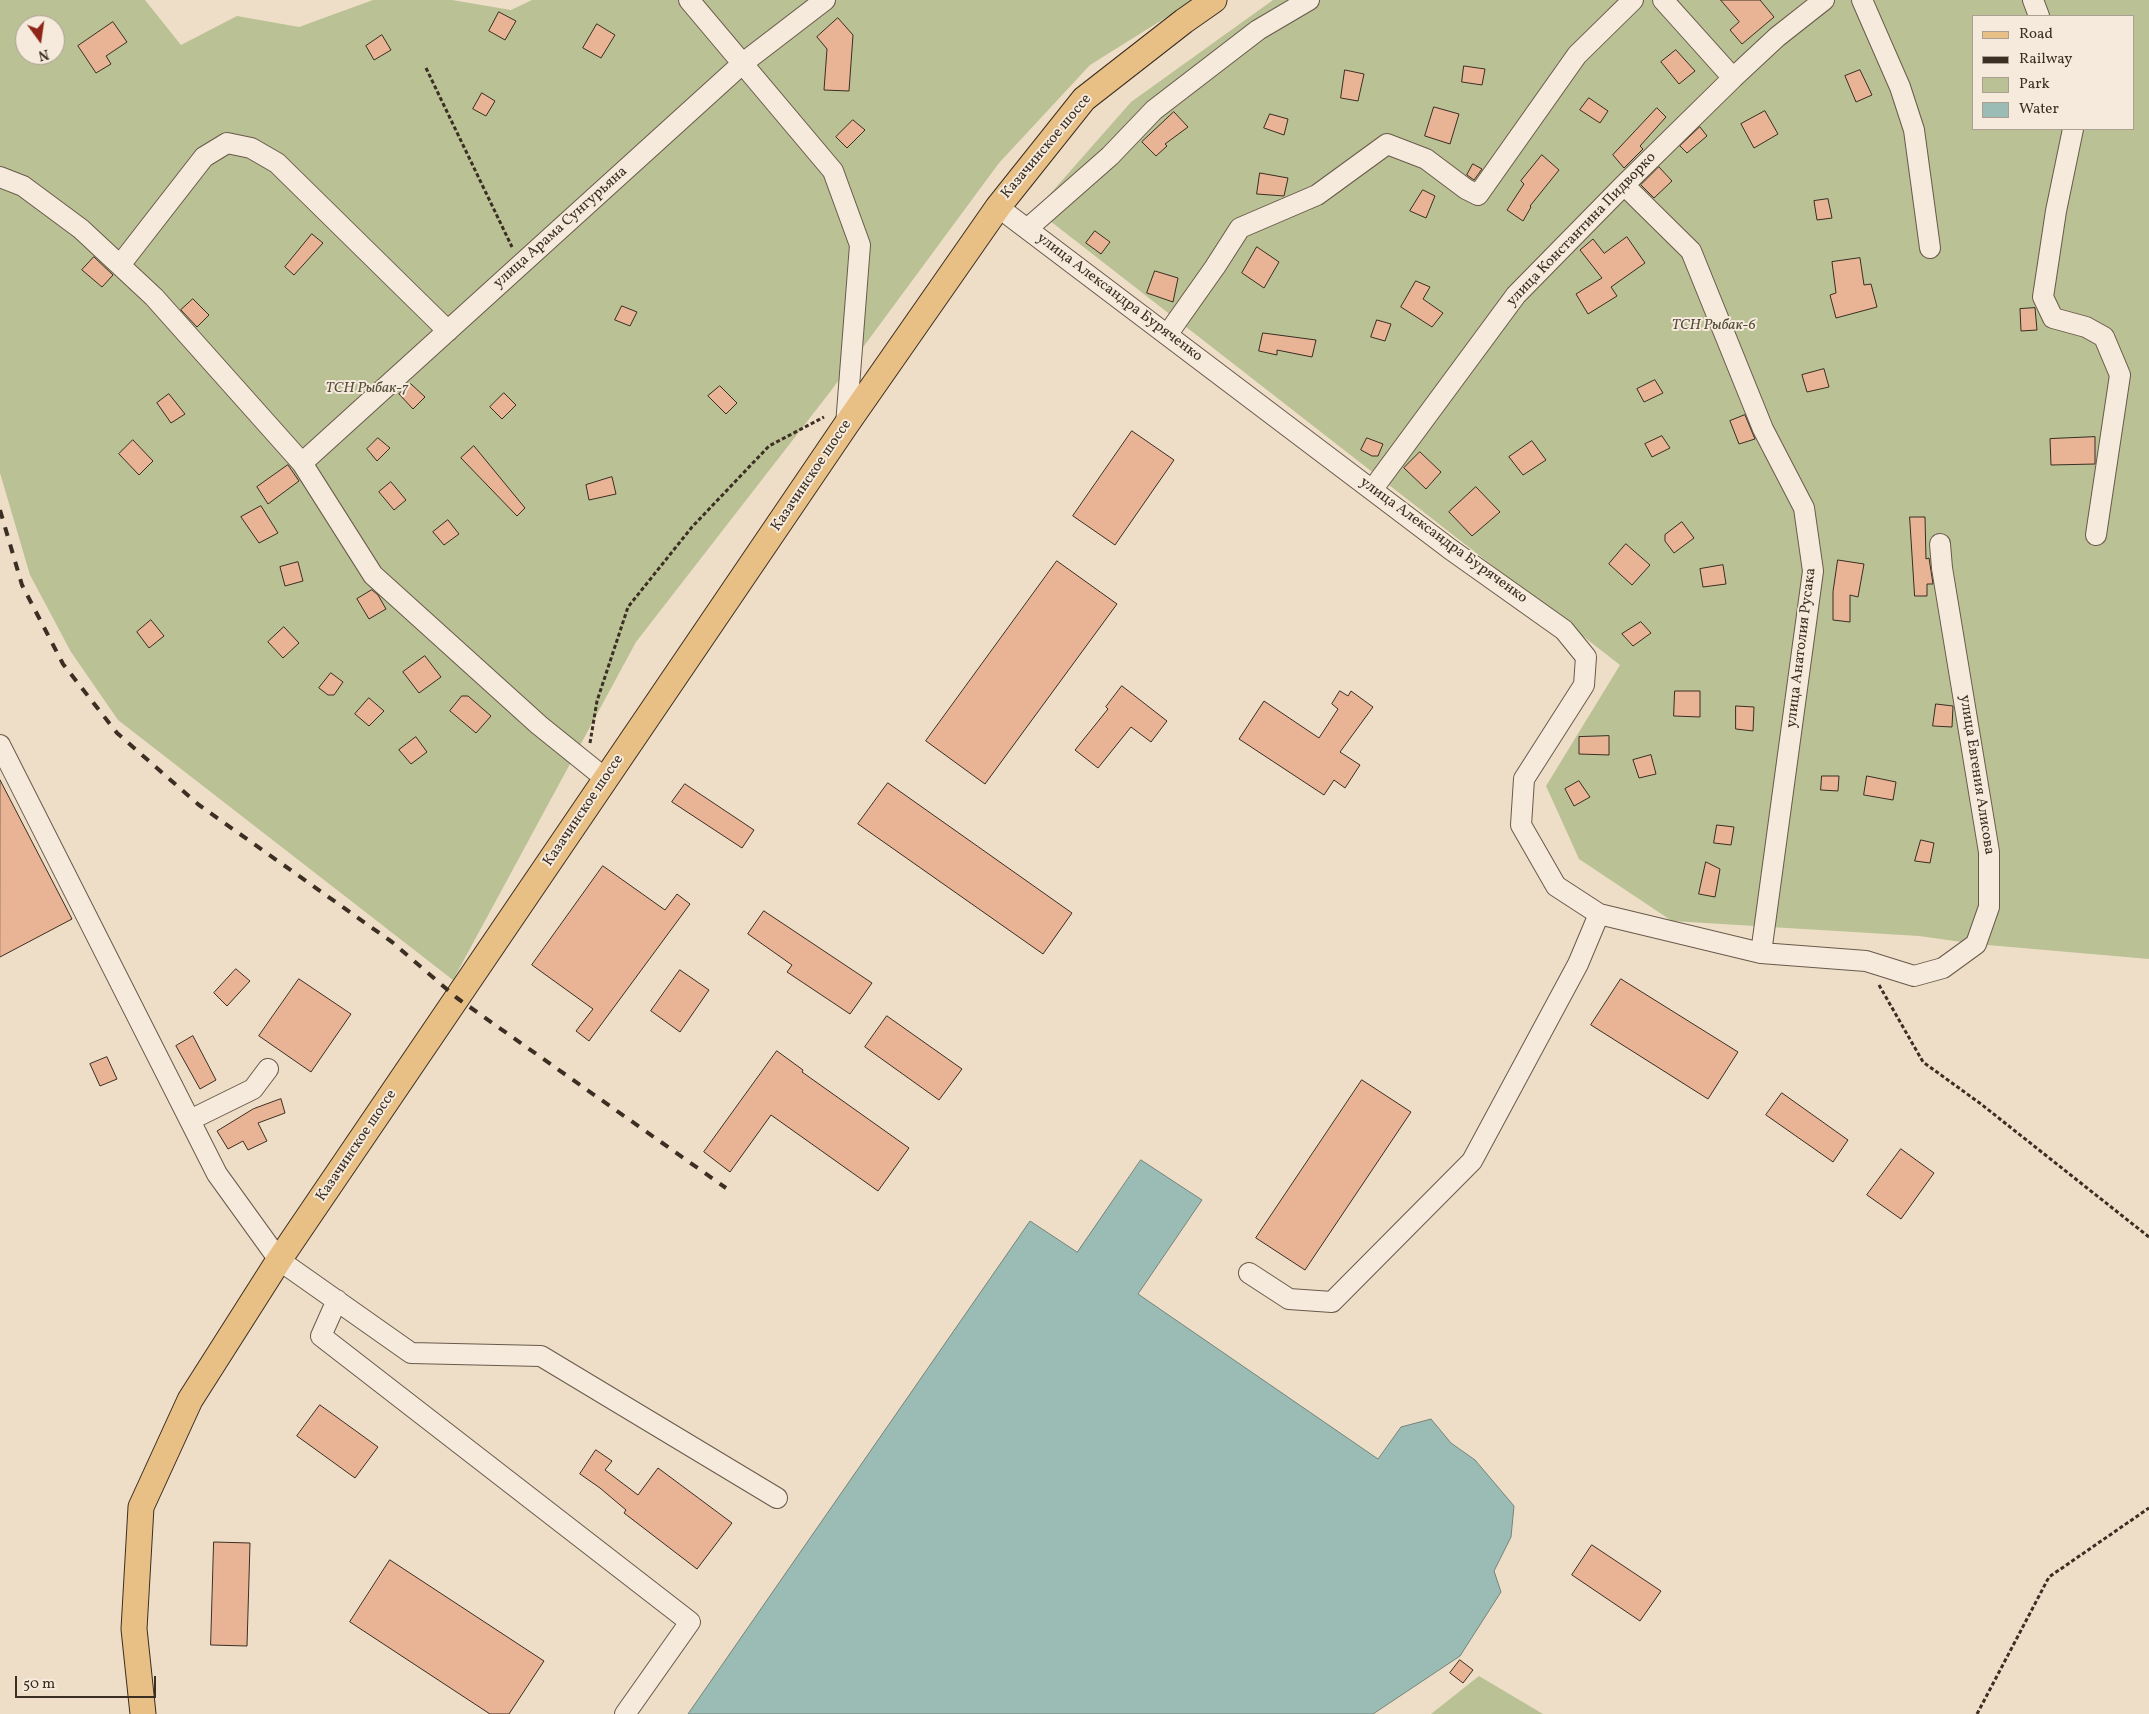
<!DOCTYPE html>
<html>
<head>
<meta charset="utf-8">
<style>
	body { margin:0 }
	#map { position:relative; width:2149px; height:1714px; overflow:hidden; background:#efdec7; font-family:Vollkorn,serif }
	canvas { display:block }
	.legend { position:absolute; left:1972px; top:15px; width:162px; height:115px; box-sizing:border-box; background:#f5eadb; border:1px solid #ab9f91; margin:0; padding:6px 9px; list-style:none; font-size:15px; color:#3b2e22 }
	.legend li { display:flex; align-items:center; gap:10px; height:25px }
	.legend b { width:25px; border:1px solid #ab9f91 }
	.north { position:absolute; left:15px; top:15px; width:50px; height:50px; box-sizing:border-box; background:#f5eadb; border:1px solid #ab9f91; border-radius:50%; rotate:166deg; font-size:14px; font-weight:700; line-height:20px; text-align:center; color:#3b2e22 }
	.north::after { content:''; display:block; margin:auto; width:18px; height:22px; background:#8f2418; clip-path:polygon(50% 0,100% 100%,50% 72%,0 100%) }
	.scale { position:absolute; left:15px; top:1676px; width:141px; height:22px; box-sizing:border-box; border:2px solid #3b2e22; border-top:0; padding-left:6px; font-size:15px; line-height:18px; white-space:nowrap; color:#3b2e22; -webkit-text-stroke:4px #f5eadb; paint-order:stroke }
</style>
</head>
<body>
<div id="map">
<canvas width="2149" height="1714"></canvas>
<ul class="legend">
<li><b style="height:6px;background:#e8bf84"></b>Road</li>
<li><b style="height:6px;background:#3b2e22"></b>Railway</li>
<li><b style="height:14px;background:#bac195"></b>Park</li>
<li><b style="height:14px;background:#9abcb5"></b>Water</li>
</ul>
<div class="north">N</div>
<div class="scale">50 m</div>
</div>
<script>
const c = document.querySelector('canvas').getContext('2d');
c.lineJoin = 'round';
function fillPath(path, color) {
  c.fillStyle = color;
  c.fill(path, 'evenodd');
}
function stroke(path, color, width, dash) {
  c.strokeStyle = color;
  c.lineWidth = width;
  c.lineCap = dash ? 'butt' : 'round';
  c.setLineDash(dash || []);
  c.stroke(path);
}
function write(font, color, halo, rows, align = 'center') {
  c.font = font + ' Vollkorn,serif';
  c.lineWidth = 4;
  c.setLineDash([]);
  c.textBaseline = 'middle';
  c.strokeStyle = halo;
  c.fillStyle = color;
  for (const [text, x, y, turn = 0] of rows) {
    c.save();
    c.translate(x, y);
    c.rotate((+turn || 0) * Math.PI / 180);
    c.textAlign = isNaN(turn) ? turn : align;
    if (halo) c.strokeText(text, 0, 0);
    c.fillText(text, 0, 0);
    c.restore();
  }
}
fillPath(new Path2D(`
	M0,0h145l36,45 56,-29 62,11 74,-27h79l59,10 21,-10h662l-104,65 -91,98 -169,229 -194,250 -183,338 -335,-260 -47,-68 -41,-77 -30,-102zM25,25h30v30h-30z
	M1273,0h876v959l-173,-15 -57,-8 -247,-15 -93,-62 -33,-73 74,-121 -584,-455 95,-108zM1973,16h160v113h-160z
	M1479,1676l64,38h-112z`), '#bac195');
const water = new Path2D(`
	M1141,1160l61,40 -64,94 240,165 23,-32 30,-8 20,24 24,17 39,46 -3,31 -17,34 7,21 -41,64 -87,58h-685l342,-493 47,31z`);
fillPath(water, '#9abcb5');
stroke(water, '#74837a', 1);
const building = new Path2D(`
	M1721,0h39l14,17 -32,27 -12,-14 9,-8z
	M499,12l17,9 -11,19 -16,-9z
	M838,18l15,17 -4,56 -25,-1 3,-41 -10,-12z
	M113,22l14,20 -21,14 5,8 -15,9 -18,-27z
	M597,24l18,11 -14,23 -18,-10z
	M382,35l9,15 -17,10 -8,-14z
	M1676,50l19,21 -16,13 -18,-22z
	M1464,66l21,3 -3,16 -20,-3z
	M1345,70l19,4 -6,27 -17,-3z
	M1860,70l12,25 -16,7 -11,-26z
	M482,93l13,8 -9,15 -13,-7z
	M1589,98l19,13 -8,12 -20,-13z
	M1434,107l25,7 -9,30 -25,-8z
	M1657,108l9,9 -26,29 3,3 -19,19 -11,-13z
	M1765,111l13,23 -24,14 -13,-24z
	M1174,112l14,15 -23,17 2,2 -11,10 -14,-14z
	M1270,114l18,5 -4,16 -20,-7z
	M853,120l12,10 -18,18 -11,-11z
	M1700,127l7,9 -20,17 -7,-7z
	M1542,155l17,15 -29,36 1,1 -8,14 -16,-11 17,-26 -3,-3z
	M1473,164l9,5 -8,11 -7,-5z
	M1659,167l13,14 -18,17 -13,-13z
	M1260,173l28,5 -4,18 -27,-2z
	M1423,190l12,6 -9,22 -16,-7z
	M1828,199l4,19 -15,2 -3,-19z
	M1095,231l15,11 -9,12 -15,-11z
	M312,234l11,9 -29,32 -9,-8z
	M1627,237l18,26 -34,24 6,9 -29,18 -12,-20 26,-16 -22,-28 13,-11 11,14z
	M1257,247l22,15 -15,26 -22,-15z
	M94,257l19,18 -11,12 -20,-17z
	M1860,258l4,27 7,-1 6,23 -41,11 -6,-23 6,-2 -4,-31z
	M1155,271l23,7 -5,24 -26,-9z
	M1416,281l14,6 -7,12 20,14 -11,14 -31,-20z
	M193,299l16,16 -12,12 -16,-17z
	M622,306l15,6 -7,14 -15,-6z
	M2035,308l2,22 -16,1 -1,-22z
	M1377,320l14,4 -6,17 -14,-4z
	M1263,333l53,7 -4,17 -35,-7v5l-18,-4z
	M1824,369l5,18 -22,5 -5,-17z
	M1655,380l8,13 -19,9 -7,-13z
	M411,384l14,13 -12,12 -14,-15z
	M720,386l17,17 -11,11 -18,-18z
	M504,393l12,12 -14,14 -12,-12z
	M169,394l16,20 -14,9 -14,-20z
	M1745,415l10,24 -16,5 -9,-23z
	M1132,431l42,29 -59,85 -42,-29z
	M1662,436l8,12 -18,9 -7,-13z
	M2095,437v27l-44,1 -1,-26z
	M378,438l12,10 -13,13 -10,-12z
	M1367,438l16,6 -5,12h-6l-11,-6z
	M133,440l20,21 -14,14 -20,-21z
	M1532,441l14,19 -23,15 -14,-18z
	M474,446l51,62 -8,8 -56,-58z
	M1420,452l21,20 -15,17 -22,-21z
	M288,465l11,16 -31,23 -11,-17z
	M612,477l4,17 -27,6 -3,-15z
	M391,482l15,18 -12,10 -15,-18z
	M1476,487l24,25 -28,24 -23,-24z
	M261,506l17,27 -19,10 -18,-26z
	M1910,517h15l1,42 3,-1 4,26h-6v12h-12z
	M448,520l11,14 -15,11 -11,-13z
	M1682,522l12,16 -20,15 -9,-12v-6z
	M1626,544l24,21 -18,20 -23,-21z
	M1838,560l26,4 -6,33 -8,-2v27l-17,-2v-28z
	M1057,561l60,43 -132,180 -59,-43z
	M298,562l5,19 -18,5 -5,-19z
	M1723,565l3,19 -23,3 -3,-18z
	M372,590l6,5 8,14 -17,10 -12,-20z
	M151,620l13,16 -15,12 -12,-16z
	M1641,622l10,11 -18,13 -11,-12z
	M284,627l15,16 -16,15 -15,-16z
	M425,656l16,21 -22,16 -16,-21z
	M331,673l12,9 -9,13h-6l-9,-7z
	M1122,686l45,35 -16,21 -20,-15 -33,41 -23,-18 33,-41 -2,-2z
	M1340,691l8,5 3,-5 22,16 -33,45 20,13 -15,23 -11,-8 -10,15 -85,-56 25,-38 55,37 19,-29 -6,-5z
	M1675,691h25v26l-26,-1z
	M462,696h6l23,20 -15,17 -26,-22z
	M369,698l15,13 -15,15 -14,-12z
	M1936,704l17,2 -1,21 -19,-1z
	M1736,706l18,1 -1,24 -17,-2z
	M1609,736v19l-30,-1v-17z
	M416,737l11,15 -16,12 -12,-14z
	M1651,755l5,19 -17,4 -6,-18z
	M1822,776h17l-1,15 -17,-1z
	M1867,776l29,6 -3,18 -29,-5z
	M0,780l72,139 -72,38z
	M1579,781l11,16 -16,9 -9,-17z
	M888,783l184,130 -29,41 -185,-130z
	M685,784l69,46 -12,18 -70,-46z
	M1717,825l17,2 -3,18 -17,-2z
	M1921,840l13,3 -4,20 -15,-2z
	M1706,862l14,7 -5,28 -16,-3z
	M603,866l62,44 12,-16 13,10 -101,137 -13,-10 17,-22 -61,-44z
	M764,911l108,72 -22,31 -63,-42 5,-7 -44,-31z
	M236,969l14,12 -23,25 -13,-13z
	M680,970l29,20 -29,42 -29,-21z
	M299,979l52,35 -40,58 -52,-36z
	M1621,979l117,73 -30,47 -117,-74z
	M887,1016l75,53 -23,31 -74,-53z
	M193,1036l23,44 -16,9 -24,-43z
	M777,1051l26,19 -1,2 107,76 -31,43 -107,-76 -41,57 -26,-20z
	M107,1057l10,22 -17,7 -10,-22z
	M1362,1080l49,32 -106,158 -49,-32z
	M1782,1093l66,47 -15,22 -67,-47z
	M281,1099l4,14 -27,10 9,18 -19,9 -5,-9 -15,8 -11,-18 36,-22z
	M1901,1149l33,24 -33,46 -34,-24z
	M320,1405l58,42 -23,31 -58,-42z
	M596,1450l16,11 -7,9 33,25 20,-27 74,55 -35,46 -73,-56 2,-3 -26,-22 -20,-14z
	M214,1542l36,1 -3,103 -36,-1z
	M1592,1545l69,46 -21,30 -68,-46z
	M390,1560l154,101 -35,53h-19l-140,-92z
	M1460,1660l13,10 -10,13 -13,-10z`);
fillPath(building, '#e8b495');
stroke(building, '#3b2e22', 1);
const minor = new Path2D(`
	M689,0l144,171 27,74 -14,180
	M1663,0l70,78
	M1862,0l38,87 14,43 16,118
	M2033,0l6,16
	M2073,129l-17,82 -13,86 10,21 33,9 18,10 16,38 -24,160
	M0,177l23,9 58,43 73,68 148,166 71,112 166,150 67,54
	M1624,185l67,66 72,178 41,79 9,63 -52,382
	M998,207l452,342 114,81 22,27 -2,28 -60,94 -3,46 35,61 43,28 162,39 105,8 48,15 29,-8 33,-24 13,-37v-55l-47,-284 -2,-24
	M1027,229l83,-73 44,-46 104,-80 51,-30
	M120,265l84,-108 23,-14 24,5 26,15 171,168
	M1167,335l48,-68 25,-39 77,-33 70,-51 39,15 40,30 12,6 99,-140 56,-55
	M302,463l441,-400 82,-63
	M1372,490l144,-195 108,-110 109,-107 44,-41 47,-37
	M0,745l217,429 62,86 132,93 130,3 236,142
	M190,1120l63,-31 15,-20
	M1249,1273l40,26 43,3 140,-141 106,-197 21,-50
	M337,1300l-16,36 369,286 -65,92`);
const major = new Path2D(`
	M143,1714l-9,-85 7,-122 49,-107 89,-140 567,-835 152,-218 86,-108 100,-78 30,-21`);
stroke(minor, '#685a4b', 22);
stroke(major, '#3b2e22', 27);
stroke(new Path2D(`
	M426,68l86,179
	M590,743l7,-42 31,-94 64,-80 77,-81 55,-29
	M1879,985l44,77 58,42 168,133
	M1977,1714l72,-137 100,-69`), '#3b2e22', 3, [4, 2.5]);
stroke(minor, '#f5eadb', 20);
stroke(major, '#e8bf84', 25);
stroke(new Path2D(`
	M0,510l22,75 41,79 54,69 82,72 193,137 65,56 269,190`), '#3b2e22', 4, [9, 9]);
write('15px', '#3b2e22', '#f5eadb', [
	["Казачинское шоссе",1047,147,-50],
	["улица Арама Сунгурьяна",561,228,-42],
	["улица Константина Пидворко",1582,230,-46],
	["улица Александра Буряченко",1119,298,37],
	["Казачинское шоссе",812,476,-56],
	["улица Александра Буряченко",1443,541,36],
	["улица Анатолия Русака",1802,648,-83],
	["улица Евгения Алисова",1976,775,81],
	["Казачинское шоссе",584,811,-56],
	["Казачинское шоссе",357,1146,-56]
]);
write('italic 15px', '#544b39', '#f5eadb', [
	["ТСН Рыбак-6",1714,326],
	["ТСН Рыбак-7",367,389]
]);
</script>
</body>
</html>
